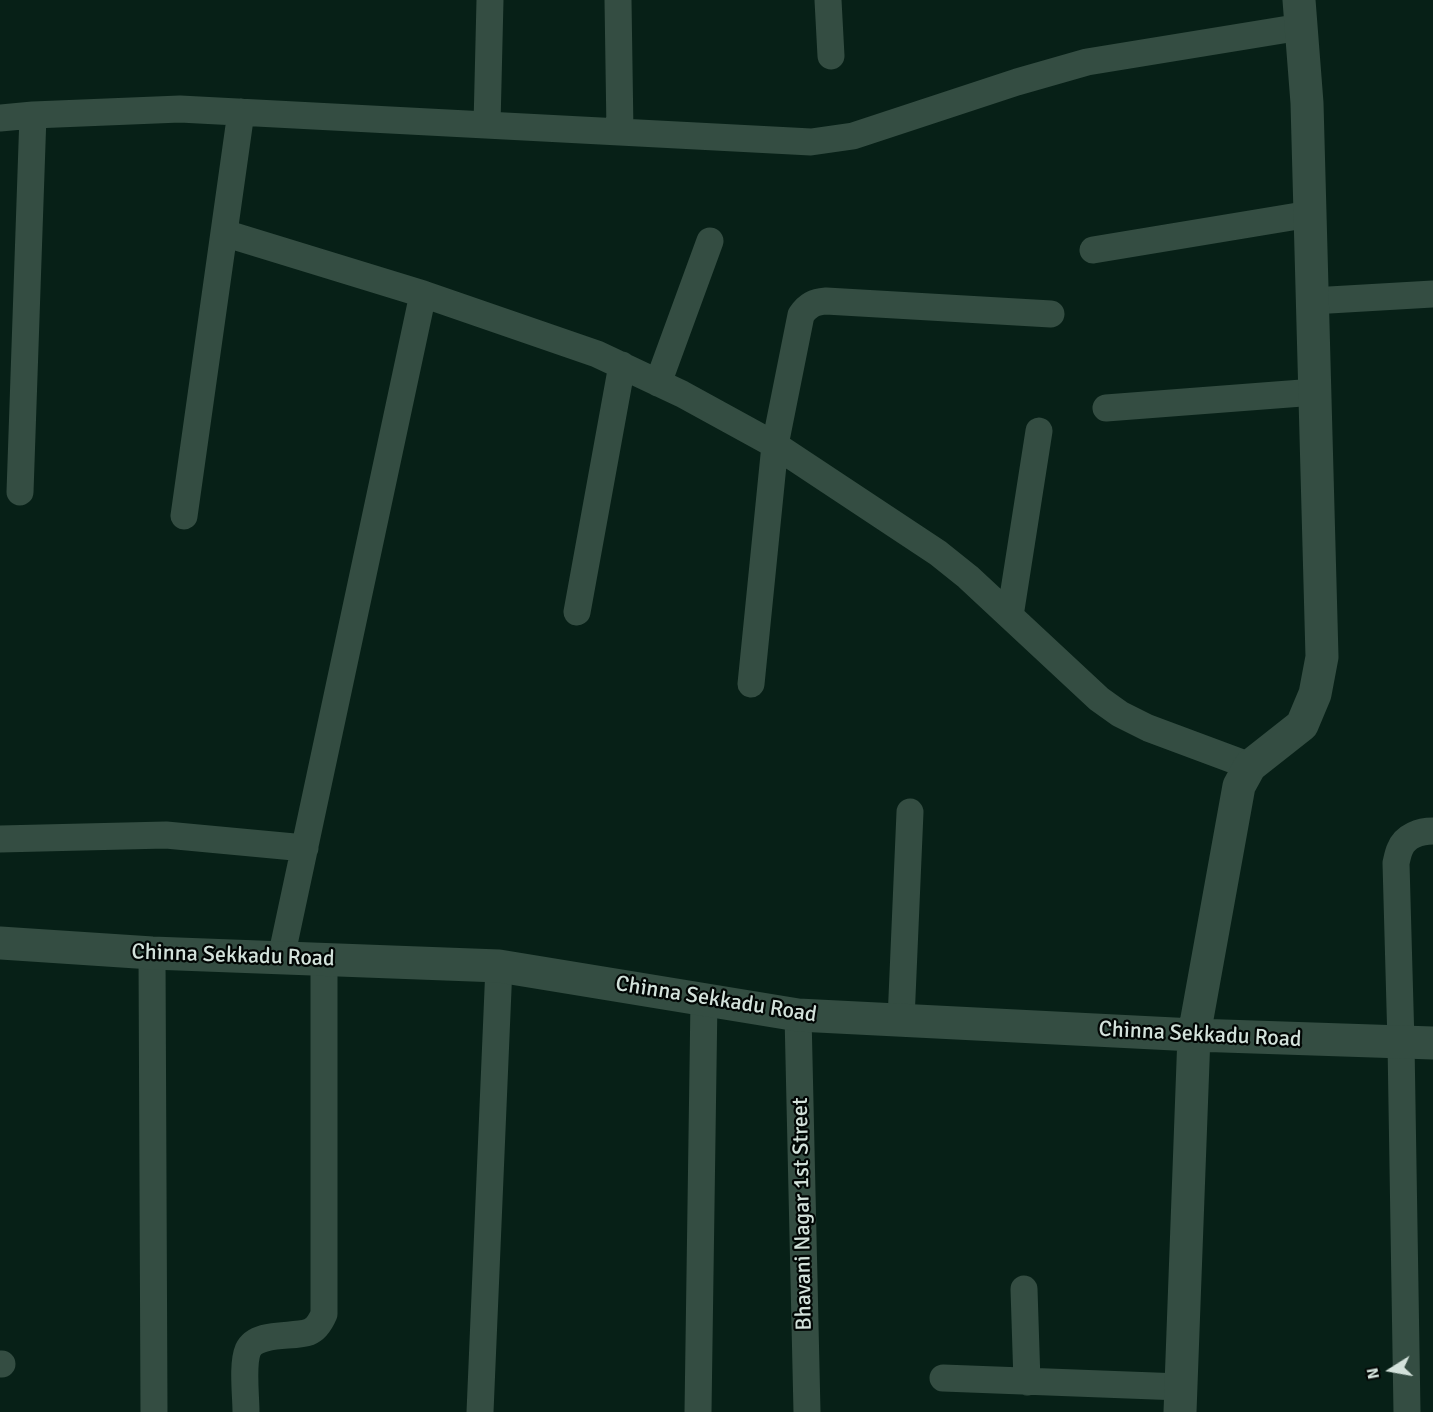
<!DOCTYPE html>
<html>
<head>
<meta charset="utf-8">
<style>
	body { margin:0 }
	#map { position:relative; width:1433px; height:1412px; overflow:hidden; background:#072017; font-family:Signika,sans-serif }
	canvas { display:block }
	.north { position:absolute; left:1361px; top:1340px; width:60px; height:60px; -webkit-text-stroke:4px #020705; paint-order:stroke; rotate:259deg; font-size:16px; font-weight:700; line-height:24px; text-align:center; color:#d3e2db }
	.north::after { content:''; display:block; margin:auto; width:21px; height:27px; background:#d3e2db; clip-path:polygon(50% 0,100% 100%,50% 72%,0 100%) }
</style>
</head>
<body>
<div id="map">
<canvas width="1433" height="1412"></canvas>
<div class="north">N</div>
</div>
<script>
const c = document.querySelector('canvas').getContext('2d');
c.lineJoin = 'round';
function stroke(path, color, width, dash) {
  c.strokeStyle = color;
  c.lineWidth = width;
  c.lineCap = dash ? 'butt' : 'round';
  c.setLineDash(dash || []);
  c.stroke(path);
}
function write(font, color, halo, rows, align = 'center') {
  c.font = font + ' Signika,sans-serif';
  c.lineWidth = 4.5;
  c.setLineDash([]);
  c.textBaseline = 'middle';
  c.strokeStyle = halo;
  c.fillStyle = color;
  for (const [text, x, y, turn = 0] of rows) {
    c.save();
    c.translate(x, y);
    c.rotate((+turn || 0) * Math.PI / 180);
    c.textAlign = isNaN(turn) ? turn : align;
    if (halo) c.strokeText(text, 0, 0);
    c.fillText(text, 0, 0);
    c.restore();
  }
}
stroke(new Path2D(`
	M618,0l2,132
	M828,0l3,56
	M0,118l33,-3 147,-6 631,33 42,-6 164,-54 70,-20 214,-35
	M487,125l3,-125
	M224,233l199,61 174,60 85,40 93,51 163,108 30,24 131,122 21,15 28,14 102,38
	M1093,250l217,-36
	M1312,301l121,-7
	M658,383l52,-142
	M1106,408l209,-16
	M20,492l13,-377
	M184,516l57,-404
	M577,612l45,-247
	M1010,616l29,-185
	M751,684l24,-239 26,-130c7,-10 13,-13 25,-14l225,13
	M0,839l166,-4 139,13
	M152,953l2,459
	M281,958l142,-664
	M798,1015l9,397
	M901,1020l9,-208
	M1024,1289l3,93
	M0,1364h2
	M943,1378l238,9
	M246,1412c0,-16 -4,-48 2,-62 9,-19 45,-12 61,-18 8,-3 12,-11 15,-18v-355
	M480,1412l19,-446
	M698,1412l6,-413
	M1407,1412l-6,-369 -5,-180c1,-4 2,-10 4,-14 5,-13 20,-18 33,-18`), '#344d42', 27);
stroke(new Path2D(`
	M0,943l152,10 347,13 299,49 396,20 239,8
	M1180,1412l14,-377 45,-249 11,-20 52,-41 13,-31 7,-37 -15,-554 -8,-103`), '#344d42', 33);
write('22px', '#d3e2db', '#020705', [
	["Chinna Sekkadu Road",233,956,2],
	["Chinna Sekkadu Road",716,1000,9],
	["Chinna Sekkadu Road",1200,1035,3],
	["Bhavani Nagar 1st Street",803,1214,-91]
]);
</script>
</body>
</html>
